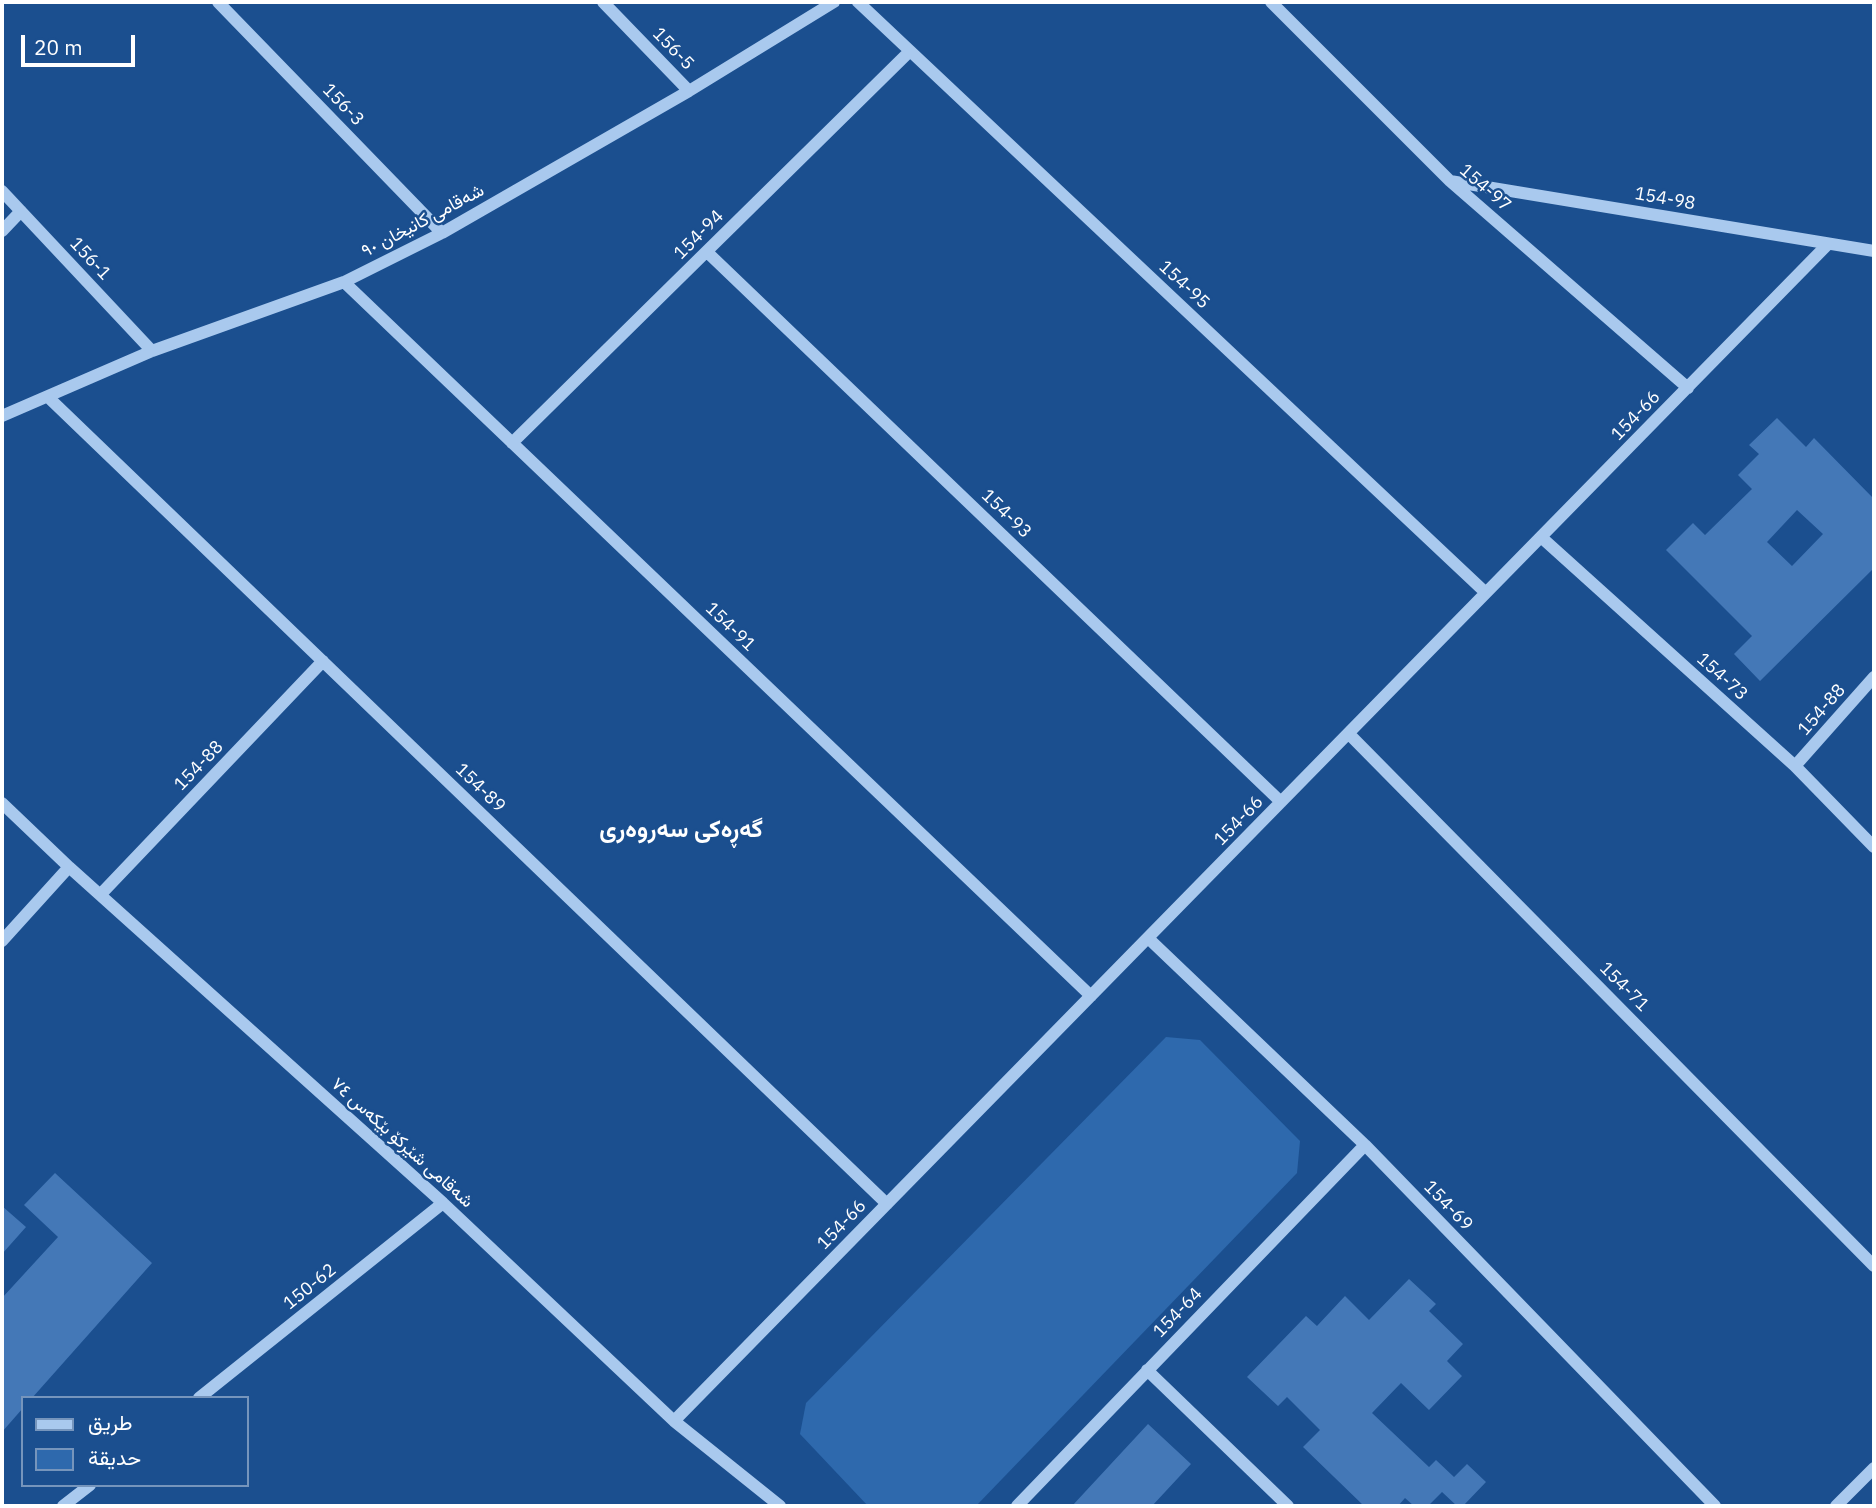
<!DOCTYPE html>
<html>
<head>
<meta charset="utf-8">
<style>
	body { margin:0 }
	#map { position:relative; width:1876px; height:1508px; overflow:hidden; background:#1b4f8f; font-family:"IBM Plex Sans",Vazirmatn,sans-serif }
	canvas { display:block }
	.frame { position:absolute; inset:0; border:4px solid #fff; pointer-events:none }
	.legend { position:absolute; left:21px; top:1396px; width:228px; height:91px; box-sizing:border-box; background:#1b4f8f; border:2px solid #7695bc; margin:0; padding:9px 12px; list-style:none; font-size:21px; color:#fff }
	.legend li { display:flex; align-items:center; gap:14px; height:35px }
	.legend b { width:35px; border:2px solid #7695bc }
	.scale { position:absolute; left:21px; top:35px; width:114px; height:32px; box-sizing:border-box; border:4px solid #fff; border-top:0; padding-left:9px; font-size:21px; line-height:24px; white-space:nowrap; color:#fff; -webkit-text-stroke:5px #1b4f8f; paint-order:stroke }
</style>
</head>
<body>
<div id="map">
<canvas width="1876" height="1508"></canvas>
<div class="frame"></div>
<ul class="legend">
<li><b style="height:9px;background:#a9c9ee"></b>طريق</li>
<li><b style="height:19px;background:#2e69ad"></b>حديقة</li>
</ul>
<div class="scale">20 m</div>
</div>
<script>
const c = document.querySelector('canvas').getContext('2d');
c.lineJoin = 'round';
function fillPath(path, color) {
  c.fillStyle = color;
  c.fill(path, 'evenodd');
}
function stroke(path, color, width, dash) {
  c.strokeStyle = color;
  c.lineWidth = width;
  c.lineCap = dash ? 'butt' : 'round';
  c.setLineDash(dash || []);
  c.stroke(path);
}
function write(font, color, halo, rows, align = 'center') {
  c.font = font + ' "IBM Plex Sans",Vazirmatn,sans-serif';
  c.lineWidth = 5;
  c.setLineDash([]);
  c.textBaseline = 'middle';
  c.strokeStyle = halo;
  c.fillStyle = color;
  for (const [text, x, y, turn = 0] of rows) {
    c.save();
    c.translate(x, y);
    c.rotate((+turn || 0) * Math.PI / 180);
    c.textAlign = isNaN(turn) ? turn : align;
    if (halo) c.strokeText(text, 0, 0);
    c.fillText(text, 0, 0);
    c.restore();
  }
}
fillPath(new Path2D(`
	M1166,1037l34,3 100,101 -3,32 -321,333h-108l-68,-72 6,-31z`), '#2e69ad');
fillPath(new Path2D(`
	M1777,418l29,29 8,-9 60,61v69l-114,113 -26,-27 18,-18 -86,-86 27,-27 12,12 47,-46 -14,-14 21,-21 -10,-9zM1797,510l26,24 -31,32 -25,-24z
	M55,1173l97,90 -120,135h-9v10l-21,24v-134l56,-61 -34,-32z
	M2,1206l24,21 -24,27z
	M1409,1279l27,25 -7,7 34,33 -16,17 15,15 -33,34 -28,-27 -29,30 57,54 7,-7 18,17 13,-13 19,18 -23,24h-6l-15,-14 -14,14h-14l-9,-8 -7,8h-34l-61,-59 17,-17 -33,-33 -9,9 -31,-29 59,-61 11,10 28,-30 24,24z
	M1148,1424l43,40 -39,42h-80z`), '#4478b7');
stroke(new Path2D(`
	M218,2l224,231
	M603,2l86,89
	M858,2l628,591
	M1271,2l179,179 238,207
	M1450,181l424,70
	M2,191l150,160
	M2,231l19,-20
	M707,252l574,550
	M344,282l747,714
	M49,398l838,806
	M2,416l150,-65 192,-69 98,-49 247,-142 145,-89
	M512,443l397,-391
	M1541,537l254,229 79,81
	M1349,734l525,532
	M1795,766l79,-89
	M2,803l67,64 374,336 231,218 106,85
	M100,895l223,-234
	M1148,938l217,207 350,361
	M2,941l67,-74
	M1147,1370l141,136
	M199,1398l244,-195
	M674,1421l1154,-1177
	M63,1506l27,-21
	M1017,1506l348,-361
	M1836,1506l38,-38`), '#a9c9ee', 12);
write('18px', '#fff', '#1b4f8f', [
	["156-5",673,49,46],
	["156-3",343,105,46],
	["154-97",1485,188,41],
	["154-98",1665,199,10],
	["شەقامی کانیخان ٩٠",423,221,-28],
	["154-94",699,235,-45],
	["156-1",90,259,47],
	["154-95",1184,285,43],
	["154-66",1636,416,-46],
	["154-93",1006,514,44],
	["154-91",730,627,44],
	["154-73",1722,677,42],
	["154-88",1822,710,-49],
	["154-88",199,766,-46],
	["154-89",480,788,44],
	["154-66",1239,821,-46],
	["154-71",1624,987,45],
	["شەقامی شێرکۆ بێکەس ٧٤",402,1143,42],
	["154-69",1448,1206,46],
	["154-66",842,1225,-46],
	["150-62",310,1287,-39],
	["154-64",1178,1313,-46]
]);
write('bold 24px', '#fff', '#1b4f8f', [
	["گەڕەکی سەروەری",681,830]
]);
</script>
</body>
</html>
